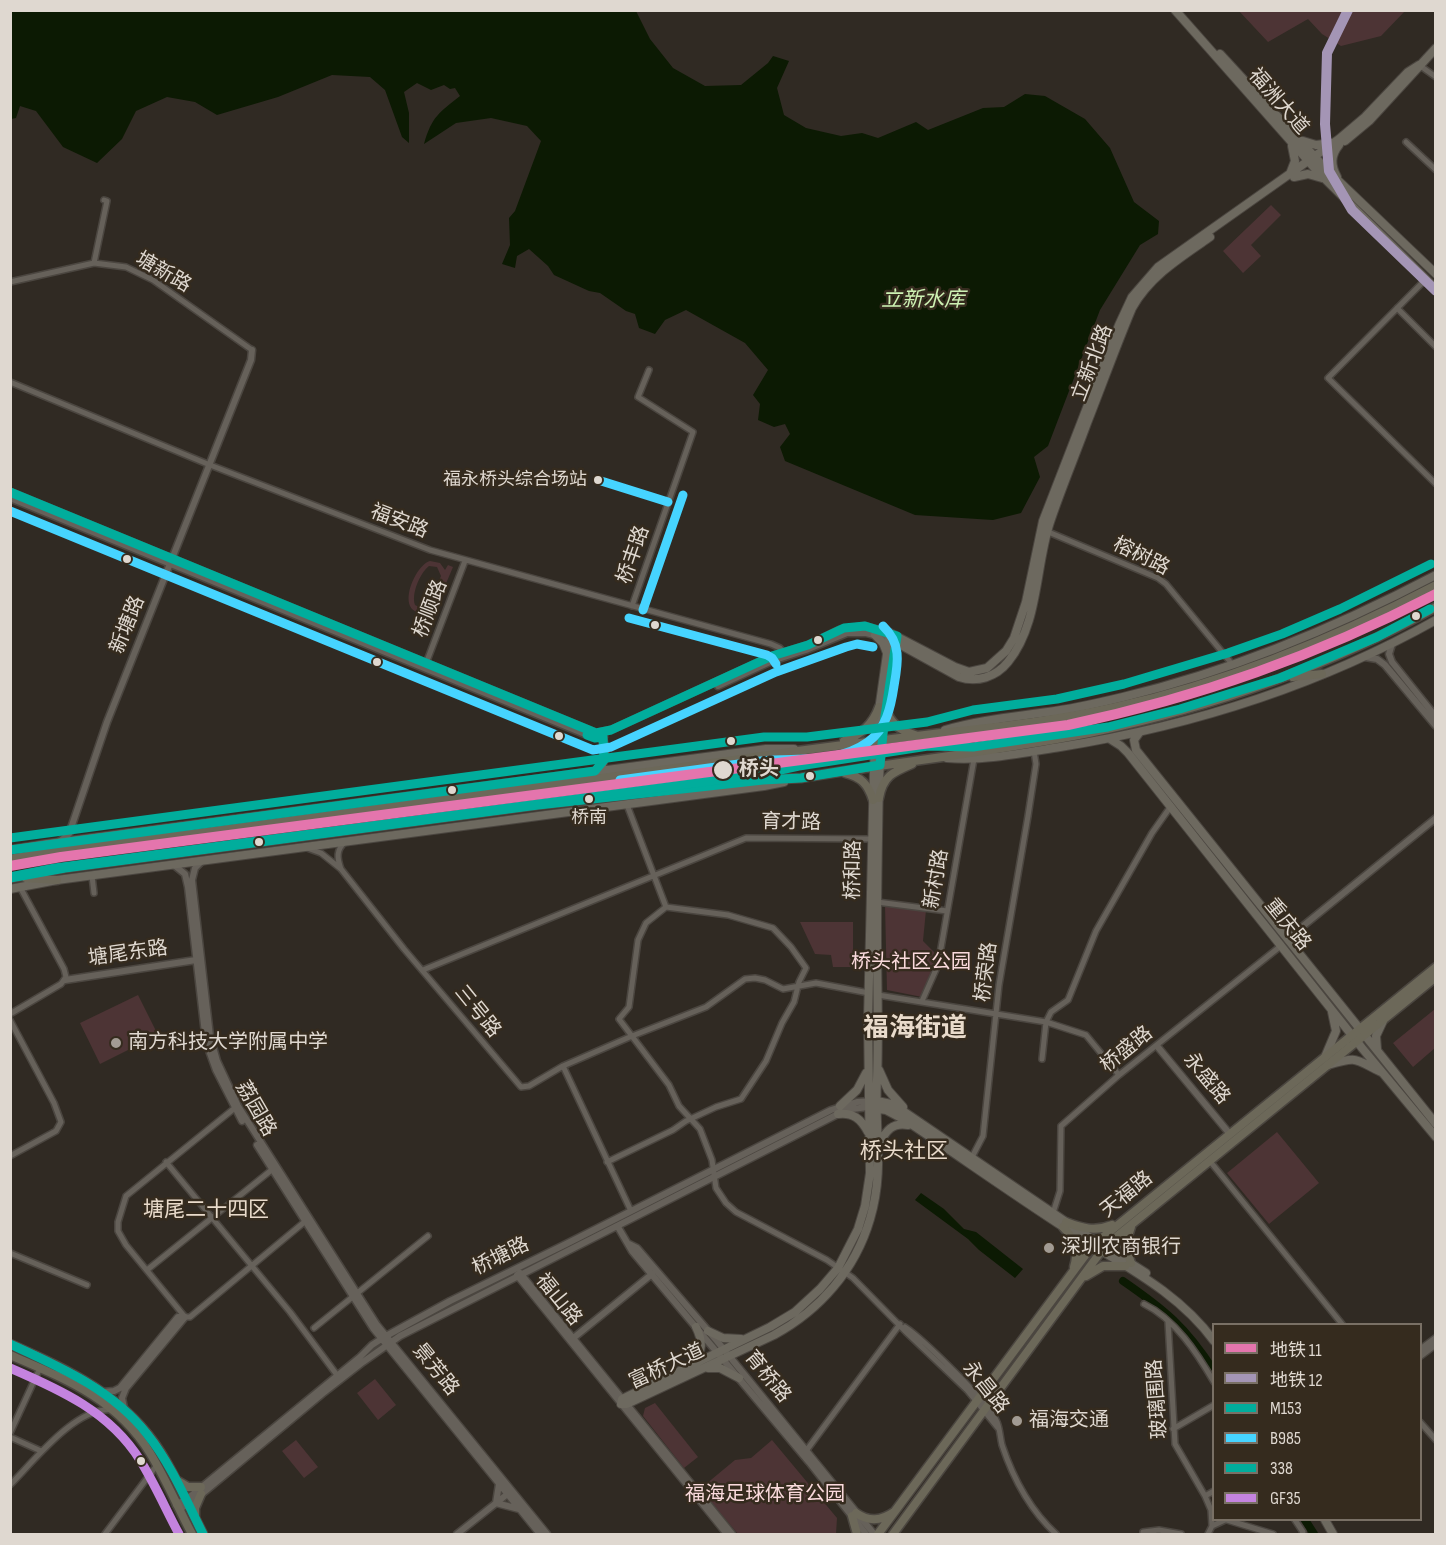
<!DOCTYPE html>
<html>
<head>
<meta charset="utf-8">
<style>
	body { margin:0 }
	#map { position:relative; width:1446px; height:1545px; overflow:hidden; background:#302a23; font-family:"Sofia Sans Condensed","Noto Sans SC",sans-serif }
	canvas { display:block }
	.frame { position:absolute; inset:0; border:12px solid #dfd8d0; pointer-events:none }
	.legend { position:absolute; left:1212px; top:1323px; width:210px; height:198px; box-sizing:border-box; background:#352b1e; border:2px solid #797065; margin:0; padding:8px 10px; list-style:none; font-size:18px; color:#dfd8d0 }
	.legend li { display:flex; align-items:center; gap:12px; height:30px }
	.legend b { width:30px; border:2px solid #797065 }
</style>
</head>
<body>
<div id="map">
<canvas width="1446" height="1545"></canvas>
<div class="frame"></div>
<ul class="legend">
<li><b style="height:8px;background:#e475ad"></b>地铁 11</li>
<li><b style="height:8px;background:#a495b5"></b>地铁 12</li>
<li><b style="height:8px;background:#01ad9c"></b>M153</li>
<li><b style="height:8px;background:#46d4ff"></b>B985</li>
<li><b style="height:8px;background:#01ad9c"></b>338</li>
<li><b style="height:8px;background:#c483df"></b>GF35</li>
</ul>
</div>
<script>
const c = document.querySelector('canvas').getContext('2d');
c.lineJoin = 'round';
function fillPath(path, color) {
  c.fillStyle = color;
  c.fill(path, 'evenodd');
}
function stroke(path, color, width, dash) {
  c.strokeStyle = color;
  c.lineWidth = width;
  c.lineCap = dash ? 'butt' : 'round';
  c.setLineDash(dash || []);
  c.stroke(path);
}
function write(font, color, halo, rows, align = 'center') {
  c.font = font + ' "Sofia Sans Condensed","Noto Sans SC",sans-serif';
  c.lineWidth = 5;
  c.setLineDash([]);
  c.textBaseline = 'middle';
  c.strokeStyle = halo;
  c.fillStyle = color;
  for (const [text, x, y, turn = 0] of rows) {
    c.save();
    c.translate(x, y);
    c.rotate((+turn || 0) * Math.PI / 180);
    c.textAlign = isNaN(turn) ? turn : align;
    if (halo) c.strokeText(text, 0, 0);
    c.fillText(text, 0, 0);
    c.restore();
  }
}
fillPath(new Path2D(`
	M1239,11h166l-24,25 -40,10 -19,-12 -14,-15 -40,23z
	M1271,205l10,10 -30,30 10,11 -18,17 -20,-22z
	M430,561l10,2 5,7 3,-5 5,2 -30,71 -5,-2 10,-24c-35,7 -15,-46 2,-51zM429,566l8,1 4,9 -12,29 -8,3 -6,-3c-4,-11 5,-32 14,-39z
	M885,905l41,5 -3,31 15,15 -1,8 -15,33 -35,-7z
	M800,922h53v45h-20l-2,-12 -16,-1z
	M138,995l20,40 -58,29 -20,-41z
	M1435,1009v39l-22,19 -20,-24z
	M1277,1132l42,51 -50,41 -42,-51z
	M375,1379l21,26 -18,15 -21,-27z
	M655,1403l43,54 -14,11 -41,-52 2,-8z
	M296,1440l22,27 -14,11 -22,-27z
	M772,1440l65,78 -1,16h-98l-38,-45 35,-29 16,-2z`), '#4d3435');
fillPath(new Path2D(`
	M11,10l625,1 14,28 23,29 32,18 36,-1 27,-22 5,-7 16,5 -12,27 7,27 22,13 35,8 21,-3 16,5 38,-16 12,8 55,-22 21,-1 21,-13 20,2 40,23 25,29 24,54 25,19 -1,13 -18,11 -40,65 -52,136 -14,11 6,20 -19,36 -28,7 -78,-5 -130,-54 -5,-14 10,-13 -5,-10 -11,3 -16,-7 2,-16 -7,-9 15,-25 -23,-27 -59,-33 -21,10 -10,14 -16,-6 -4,-14 -9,-3 -26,-18 -11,-2 -35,-16 -6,-9 -19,-17 -12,7 -2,12 -13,-4 8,-19 -1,-27 6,-7 26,-70 -14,-15 -36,-8 -35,5 -32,21c8,-28 15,-31 36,-48l-5,-8 -5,1 -6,-4 -13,5 -14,-7 -13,9 5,21v30l-7,-6 -17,-47 -15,-13 -38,-2 -54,22 -61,18 -22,-13 -28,-5 -31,14 -14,28 -25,24 -34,-16 -27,-36 -16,-5 -4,12 -5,1z
	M921,1193l23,16 20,20 12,3 47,37 -8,9 -36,-28 -11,-11 -53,-39z`), '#0c1a03');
stroke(new Path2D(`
	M1123,1281c42,29 63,46 91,90
	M1305,1520l9,14`), '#0c1a03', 8);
const minor = new Path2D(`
	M1419,65l17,12
	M1406,142l30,28
	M94,263l13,-62 -3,-1
	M1426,279l-98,99 108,106
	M10,282l84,-19 32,4 27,13 99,70
	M1397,308l39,39
	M10,382l200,83 220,85 341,94 9,4 5,6
	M1046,531l112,47 8,6 66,80
	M632,606l61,-174 -55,-35 11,-27
	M425,666l40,-105
	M627,805l39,102 -20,16 -8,17 -9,67 -10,12 50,66 10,21 21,23 12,31 4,28 10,15 10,9 91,48 26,18 53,54 61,58 31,38
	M307,848l14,5 20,16c-4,-11 -5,-19 4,-27
	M341,869l63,80 117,138 8,-1 34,-20 69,-30 74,-29 39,-28 10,-1 10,2 18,9 33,-6 53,10
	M92,876l2,17
	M877,902l70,9
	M423,970l323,-132 125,1
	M878,995l168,27 40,13 33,40
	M922,1001l16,-36 36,-206
	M10,1014l51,-30 5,-7 -2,-8 -44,-82
	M10,1020l44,83 7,19 -5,9 -46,25
	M1042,1059l4,-37 5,-10 17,-12 28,-69 56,-98 19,-27
	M563,1066l68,145
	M971,1159l12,-23 16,-151 29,-169 8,-52 -2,-13
	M1209,1160l133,164
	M166,1162l124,150 47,63
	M607,1162l66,-32 13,-9 30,-14 25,-8 25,-38 16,-38 12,-21 5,-20 7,-14 -15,-21 -18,-19 -45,-13 -62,-8
	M1053,1213l7,-22 1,-65 58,-51 163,-130
	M10,1253l77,32
	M147,1270l127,-102
	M1144,1304c31,15 53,49 70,78
	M185,1317l-59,-72 -8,-14v-9l8,-26 110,-89
	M185,1317h5l118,-98
	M1168,1322l7,122 30,52 6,14 1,16 -4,8
	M905,1327c17,11 86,78 92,95 3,7 3,15 5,23 11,33 28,65 54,89
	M314,1328l114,-92
	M1420,1422l16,18
	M1173,1429l41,-24
	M10,1433l30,-65
	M10,1437l31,14
	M806,1451l94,-127
	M10,1485c23,-23 66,-79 102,-75
	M1205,1496l9,-5
	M1227,1520l46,14
	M1295,1520l8,12 -1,2
	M1212,1526l13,-6
	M105,1534l52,-69
	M1143,1534v-2l16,-2 22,4`);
const tertiary = new Path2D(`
	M10,492l586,241 15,-3 161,-74 36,-11 31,-15 26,-4 25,7
	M10,498l582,239h12
	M1392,644l-3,10 3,8 44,55
	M1365,657l12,2 8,6 51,61
	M718,686l54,-25 34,-11 41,-17h19l24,6
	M59,842l10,-8 38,-112 144,-362 1,-10
	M202,861l-7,7 -3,12 18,156 7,25 21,45 139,219 170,209
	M174,865l11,9 3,13 18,155 10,28 26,51
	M1287,939l149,-121
	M65,980l131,-20
	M1157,1046l72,87
	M257,1145l116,183 167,206
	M618,1227l14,24 177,211 57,72
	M629,1244l8,4 80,93 157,193
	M520,1273l212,261
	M517,1275l210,259
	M571,1340l81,-66
	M1420,1350l16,-12
	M1420,1356l16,-12
	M103,1392l11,-1 6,-3 58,-71h7
	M124,1408l-2,-10 4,-10 59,-71
	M499,1484l-3,19 23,6
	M176,1505l16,-10 168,-138 12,-12 14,-9 64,-35 116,-57 265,-134 26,-8 16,-1
	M179,1509l12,-6 131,-109 41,-32 37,-26 438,-222 14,-5 16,-2
	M457,1534l53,-42`);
const secondary = new Path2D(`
	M1175,10l144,163 117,116
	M1220,54l105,114 111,106
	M1303,141l13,4 16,-2
	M1345,141l24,-20 67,-73
	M1290,174l5,-13 -3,-15
	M1294,177l14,-3 14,4
	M1337,177c-6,-11 -7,-21 2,-32
	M875,635l8,8 4,10
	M890,639l69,38c18,6 37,0 49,-15 31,-38 27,-95 42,-140 11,-33 25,-66 37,-99 15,-38 29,-77 45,-115 18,-32 49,-51 78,-71
	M945,730c34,-10 68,-13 103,-18 25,-3 50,-9 75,-15 109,-26 214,-70 313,-122
	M1139,733l-5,7 2,10 300,374
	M1110,739l11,7 7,7 234,295 74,89
	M947,758c38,3 76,-5 113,-11 131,-21 260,-62 376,-127
	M597,770c12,-9 7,-23 5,-37
	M10,850l37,-6 719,-95h28
	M10,889l47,-9 707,-94 20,-4
	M1377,1049l-1,-13 7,-15
	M1325,1057l11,-26 -4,-19
	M1328,1065c31,-9 26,-6 53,7
	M879,1070l9,20 15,17
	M877,1101l14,3 9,5 166,113 80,51
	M840,1106l17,-16 9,-17
	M872,1108l14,2 19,10c54,36 106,73 160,108 53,35 111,61 149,113
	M838,1114c15,-2 23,5 30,18
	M879,1144c7,-13 13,-22 29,-19
	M708,1331l15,7 18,1
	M693,1363c10,-12 10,-22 3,-36
	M708,1368h12l19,10
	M621,1404l1,-5 148,-72 25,-15 25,-23 18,-21 20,-39 7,-23 5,-33 -2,-154 6,-253 2,-35 14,-98 65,34 14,5 18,-4 19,-17 8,-13 12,-36 17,-81 76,-196 13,-28 26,-30 181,-128 26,-22 43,-45 11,-7
	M621,1404h6l147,-69c46,-25 81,-65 96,-116 15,-50 4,-89 7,-139 2,-48 0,-96 0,-145 0,-51 1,-102 2,-154 2,-48 10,-96 18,-143
	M1325,1520l8,14`);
const primary = new Path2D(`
	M1293,677l29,-3
	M886,709c4,15 15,22 29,26
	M844,741c17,-6 29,-17 35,-34
	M845,773c16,4 23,11 28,27
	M879,798c4,-22 14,-26 33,-34
	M10,859l38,-7c229,-29 458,-60 686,-92 66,-10 132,-18 199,-26 61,-7 123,-13 183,-27 111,-25 219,-69 320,-122
	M10,878l55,-10 473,-63 225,-25 38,-2c96,-16 193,-26 288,-45 121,-25 239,-66 347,-126
	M26,878l31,2
	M1066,1222c15,6 29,10 46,3
	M1063,1227c12,12 16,24 11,40
	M1131,1227l-6,18 6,18
	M1086,1276l17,-10h22
	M10,1344c58,26 116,52 151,109 16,26 28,54 42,81
	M10,1355c56,24 107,44 140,98 16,26 28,55 42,81
	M176,1480l12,7h13
	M856,1513c13,9 25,8 38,-1
	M852,1516l5,18
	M195,1518v-10l6,-14
	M878,1534l214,-288 344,-279
	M893,1534l212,-288 331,-269`);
stroke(minor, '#4b4640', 8);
stroke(tertiary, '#4b4640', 9);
stroke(secondary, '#4b4640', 10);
stroke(primary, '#4b4640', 11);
stroke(minor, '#66615a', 5);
stroke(tertiary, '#66615a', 6);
stroke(secondary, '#6d695f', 8);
stroke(primary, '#6c6859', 8);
stroke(new Path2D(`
	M10,492l586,241 15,-3 161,-74 36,-11 36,-17 21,-2 32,10 -13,87 -4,42 -79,13 -38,2 -225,25 -473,63 -55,10
	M10,850l585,-79 9,-11 -1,-23 -8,1 -8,-3
	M10,1344c50,23 103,46 137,90 24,30 39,66 56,100`), '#01ad9c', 9);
stroke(new Path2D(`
	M598,480l70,22
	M10,511l583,239 18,-3 165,-75 70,-25 11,-3 16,3
	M643,610l40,-115
	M629,618l138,37 5,3 4,6
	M620,780c47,-6 94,-13 141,-19 36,-4 75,4 107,-19 18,-13 23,-35 26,-56 4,-23 8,-42 -11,-60`), '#46d4ff', 9);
stroke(new Path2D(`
	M10,838l754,-101h43l120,-15 46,-12 84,-11 67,-15 104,-31 54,-19 58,-25 91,-45
	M10,877l45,-9 707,-94 37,-8 129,-20 45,1 135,-20 72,-18 100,-31 97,-41 53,-28`), '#01ad9c', 9);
stroke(new Path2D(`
	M10,1368c51,22 100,44 130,92 15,24 26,50 39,74`), '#c483df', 9);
stroke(new Path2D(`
	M10,866l51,-9 1007,-132c132,-28 248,-69 368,-131`), '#e475ad', 10);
stroke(new Path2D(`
	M1348,10l-21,43 -2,71 4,47 23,39 84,81`), '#a495b5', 10);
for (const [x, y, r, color] of [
	[598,480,5,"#dfd8d0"],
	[127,559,5,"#dfd8d0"],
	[1416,616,5,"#dfd8d0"],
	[655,625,5,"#dfd8d0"],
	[818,640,5,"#dfd8d0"],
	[377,662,5,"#dfd8d0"],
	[559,736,5,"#dfd8d0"],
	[731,741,5,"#dfd8d0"],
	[723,770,10,"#dfd8d0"],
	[810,776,5,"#dfd8d0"],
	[452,790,5,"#dfd8d0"],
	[589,799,5,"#dfd8d0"],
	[259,842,5,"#dfd8d0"],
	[116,1043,6,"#a29b93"],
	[1049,1248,6,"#a29b93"],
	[1017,1421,6,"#a29b93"],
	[141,1461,5,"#dfd8d0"]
]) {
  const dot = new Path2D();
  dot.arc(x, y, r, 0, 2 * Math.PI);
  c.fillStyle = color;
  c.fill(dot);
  stroke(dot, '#352b1e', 2);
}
write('18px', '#dfd8d0', '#352b1e', [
	["福永桥头综合场站",587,480],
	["桥南",589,818,"center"]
], 'right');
write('20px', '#dfd8d0', '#352b1e', [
	["福洲大道",1278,102,49],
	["塘新路",163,273,30],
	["立新北路",1093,363,-69],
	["福安路",399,522,21],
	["桥丰路",634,555,-71],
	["榕树路",1141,557,26],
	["桥顺路",431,609,-69],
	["新塘路",128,625,-68],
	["育才路",791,823,1],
	["桥和路",854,870,-89],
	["新村路",937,879,-80],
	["重庆路",1287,925,51],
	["塘尾东路",128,954,-8],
	["桥荣路",987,972,-83],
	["三号路",477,1012,51],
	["桥盛路",1127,1050,-39],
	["永盛路",1206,1079,50],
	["荔园路",255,1109,60],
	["天福路",1127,1195,-39],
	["桥塘路",501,1257,-26],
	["福山路",558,1300,51],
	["富桥大道",667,1367,-25],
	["景芳路",435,1370,51],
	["育桥路",767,1377,51],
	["永昌路",985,1388,51],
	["玻璃围路",1158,1399,-94]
]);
write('bold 20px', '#dfd8d0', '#352b1e', [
	["桥头",739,770]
], 'left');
write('20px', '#fadadc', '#352b1e', [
	["桥头社区公园",911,963],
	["福海足球体育公园",765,1495]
]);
write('20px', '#dfd8d0', '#352b1e', [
	["南方科技大学附属中学",128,1043],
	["深圳农商银行",1061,1248],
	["福海交通",1029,1421]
], 'left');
write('italic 21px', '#cdf1b3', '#352b1e', [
	["立新水库",923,301]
]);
write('21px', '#e9dbcb', '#352b1e', [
	["塘尾二十四区",206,1211]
]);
write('22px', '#e9dbcb', '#352b1e', [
	["桥头社区",904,1152]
]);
write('bold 26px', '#e9dbcb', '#352b1e', [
	["福海街道",915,1029]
]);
</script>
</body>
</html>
